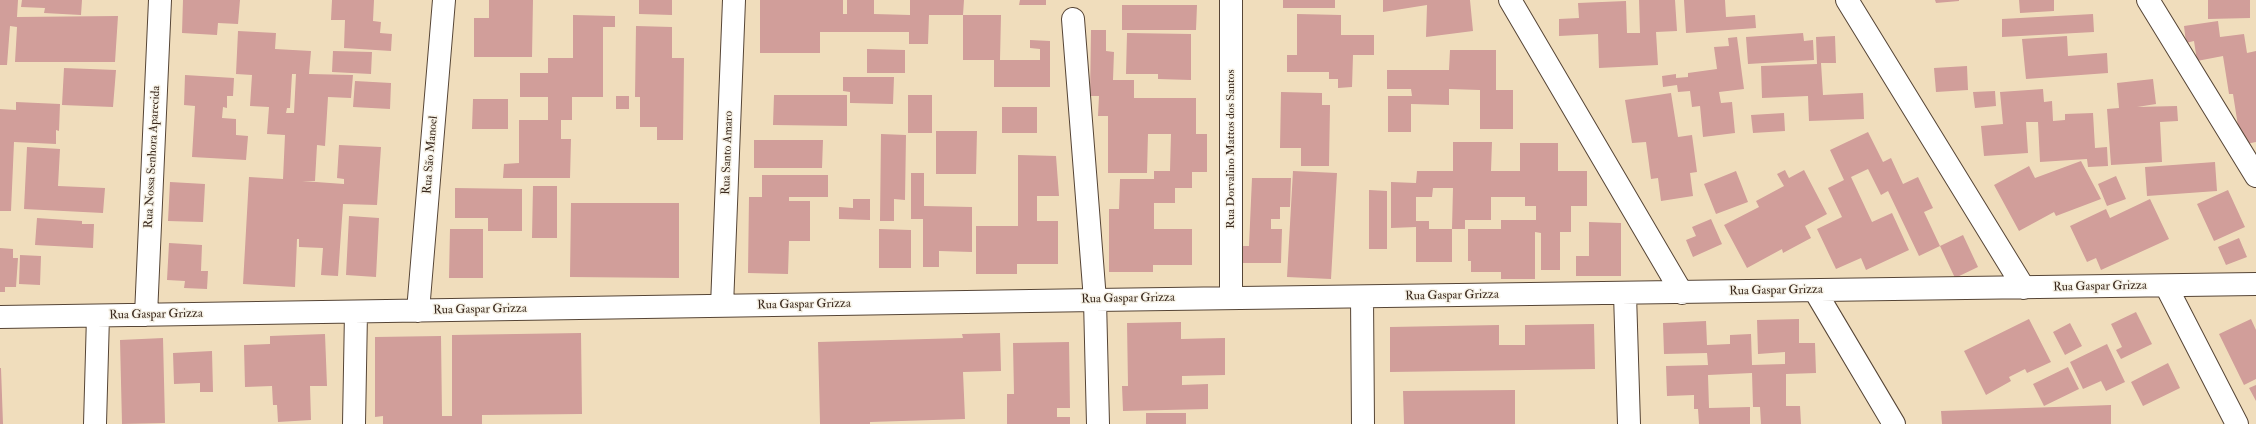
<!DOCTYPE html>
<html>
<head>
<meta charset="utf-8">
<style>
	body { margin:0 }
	canvas { display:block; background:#f0ddbc }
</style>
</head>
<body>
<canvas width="2256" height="424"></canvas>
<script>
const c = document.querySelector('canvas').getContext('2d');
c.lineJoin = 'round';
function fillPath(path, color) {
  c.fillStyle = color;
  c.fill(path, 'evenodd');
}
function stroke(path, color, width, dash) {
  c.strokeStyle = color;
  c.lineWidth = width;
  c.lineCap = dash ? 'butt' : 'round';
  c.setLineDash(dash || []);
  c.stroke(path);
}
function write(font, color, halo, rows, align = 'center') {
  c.font = font + ' "IM FELL Double Pica",serif';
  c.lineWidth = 3;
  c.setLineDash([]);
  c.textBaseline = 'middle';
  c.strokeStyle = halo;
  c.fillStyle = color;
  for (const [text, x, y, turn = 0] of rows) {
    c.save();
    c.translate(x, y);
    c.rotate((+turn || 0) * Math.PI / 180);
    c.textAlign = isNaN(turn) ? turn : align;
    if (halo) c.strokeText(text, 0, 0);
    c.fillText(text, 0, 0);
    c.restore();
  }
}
fillPath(new Path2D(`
	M0,0h18l-1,17 101,-1 -3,46h-100l2,-35 -7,-1 -3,39h-7z
	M22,0h60l-1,15 -37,-2 1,-5 -24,-1z
	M183,0h57l-2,24 -20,-1 -1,12 -35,-2z
	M332,0h42l-1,21 8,1 -1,11 12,1 -1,17 -47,-3 1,-28h-14z
	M489,0h44l-1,57h-58v-39h15z
	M639,0h33v15l-33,-1z
	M760,0h83v14h4v-14h27v14l36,1v-15h54l-1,15h38l-1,45h40v-11l-10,-1v-8l20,1v46h-56v-27h-31v-45h-34l-1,29h-19v-12h-89v21h-60z
	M1020,0h26v5h-27z
	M1283,0h52v8h-52z
	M1383,0h87l3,31 -47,6 1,-32 -44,7z
	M1639,0h36l2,31 -21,1 2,33 -59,3 -1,-34 -39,2v-17l20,-1 -1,-15 48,-2 1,32h13z
	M1684,0h41l1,17 29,-2 1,13 -70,5z
	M1935,0h24v1l-23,2z
	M2019,0h35v11l-34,2z
	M2208,0h42v18l-42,1z
	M1122,5h75l-1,25h-74z
	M1297,14l44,1v20h33v20h-21l-1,32 -14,1v-9h-9v-7h-42v-17h10z
	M2093,14l1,18 -92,5v-18z
	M573,15l42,1v11h-12v70h-31v23h-11v19h10l-1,39h-67l1,-14 15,-1v-43h29v-23h-28v-24h28v-15h25z
	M2218,21l2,16 24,-3 3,19 9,-2v91l-15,3 -8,-51h-4l-6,-38 -26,5 -3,-20 -8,2 -2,-17z
	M636,26l36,1v31h12l-1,82h-26v-13h-17v-30h-5z
	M1091,30h15v21l8,1 -1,28h21v18h62v36h11v38h-15v16h-17v15h-21v26h38v36h-39v7h-44v-63h10l1,-30h34v-8h16l1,-37h-23l-1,39h-39v-57h-10l1,-20h-9z
	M238,31l38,2 -1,16 36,2 -2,23 44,1 -2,23 -23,-1 -3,49 -8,-1 -2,36h-13l42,3v-5l-7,-1 2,-33 42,2 -4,58 -34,-1 -5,72 -17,-1 2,-27 -24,-1v-8h-2l-2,48 -52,-3 6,-107 34,2 2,-44 -18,-1 2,-27 -19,-1 2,-31 -16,-1zM292,74h4l-2,39h-8l1,-5h3z
	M1127,33l64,1v46l-33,-1v-5h-32z
	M1803,33l1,8 9,-1 1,20 -66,4 -2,-27z
	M1835,36l1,27h-15l2,32 40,-2 1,26 -55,2 -1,-25 -46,2 -1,-32 56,-2 -1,-27z
	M2067,36l1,20 39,-3 1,20 -82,6 -4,-40z
	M1737,37l7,52 -25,3 2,11 11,-1 3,31 -32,4 -3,-31 -8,1 -2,-16 -12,1 -1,-7 -14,2 -1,-11 14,-2v4l12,-1v-4l29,-4 -3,-22 15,-1 -1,-8z
	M867,49l38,1v23h-38z
	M1450,50h46v40h17v39h-33v-39l-31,-1v16l-38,-1v28h-23v-36h24l-1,-7h-24v-19h62z
	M333,51l39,1 -1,22 -39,-2z
	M1967,66l1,24 -32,2 -2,-24z
	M64,68l52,2 -3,37 -51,-2z
	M185,75l49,3 -1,18h-6v12l-4,-1 -1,11 14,1v16l12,1 -2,24 -54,-3 3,-51 -11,-1z
	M843,77h51l-1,27 -43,-1v-11l-7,-1z
	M2153,79l3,25 -19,3 40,-1 1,15 -18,1 2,40 -51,3 -4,-56 12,-1 -2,-25z
	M355,81l36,2 -1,26 -37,-2z
	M2043,89l1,13 8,-1 1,20 12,-1v-6l28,-1 2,35 12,-1 1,19 -20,1 -1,-8 -47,3 -2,-40h-12l2,31 -44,3 -3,-30 22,-2 -3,-32z
	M1995,91l1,15 -21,2 -2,-16z
	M1281,92l41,1v12h8l-1,61h-28v-18h-21z
	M1671,93l7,44 14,-2 5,37 -7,1 3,23 -32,5 -3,-23 -7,1 -5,-37 -14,1 -7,-43z
	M774,95h73v31l-74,-1z
	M908,95h24v38h-24z
	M616,96h13v13h-13z
	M473,99h35v30h-36z
	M16,102l44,2 -1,27 -3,-1v14l-42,-2 -3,69h-11v-102l16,1z
	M1002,107h35v26h-35z
	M1784,113l1,18 -32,2 -2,-18z
	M936,131h41l-1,43h-40z
	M1868,132l15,30 8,-4 12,26 15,-7 15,31 -9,4 16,34 -21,10 -31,-65 -7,4 -13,-26 -17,8 21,45 20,-9 17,37 -43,20 -5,-12 -25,11 -19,-40 25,-12 -14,-29 16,-8 -14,-30z
	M881,134l25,1 -1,65 -11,-1v22h-14z
	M754,140h69l-1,28h-68z
	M1453,142h39l-1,29h29v-28h38v28h29v35h-16v26h-11v38h-19v-37l-6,-1v47h-34v-7h-30v-11h-3v-32h33v-9h35v-14h-11v-9h-34v23h-26v9h-13l1,-41h-20l-1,9h-16v24h13v8h23v33h-36v-35l-25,1v-46l25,1 1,-12h36z
	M27,147l33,2 -2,37 47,2 -2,25 -79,-4z
	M1018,155l38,1 3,40h-22v25h21v43h-41v10h-41v-48h42z
	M2081,161l20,38 -45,17 -2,-4 -35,19 -25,-46 35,-19 6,12z
	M2215,162l2,29 -70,5 -2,-29z
	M1785,170l4,8 15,-8 23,44 -22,12 6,12 -28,15 -1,-4 -35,19 -23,-43 35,-18 -3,-6 28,-15 -7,-12z
	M1293,171l44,2 -6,106 -44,-2z
	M1736,171l12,31 -32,12 -12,-30z
	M911,173h13v33l48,1v45l-33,-1v16h-16v-48h-12z
	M762,175h66v22h-39v4h21v40h-21l-1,33 -40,-1 1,-76h13z
	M2116,176l10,23 -19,7 -9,-22z
	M1252,178h39l-1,29h-10v12h-9v10h11l-1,34h-39v-17h7z
	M170,182l35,2 -2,38 -35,-1z
	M533,186h24v52h-25z
	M455,188l67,1v42h-34v-13h-33z
	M1369,190l18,1v58h-18z
	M2228,190l17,37 -31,14 -17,-37z
	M853,199h17v21l-31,-1v-12l14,1z
	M2150,199l19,40 -68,31 -5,-12 -9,4 -17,-36 36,-17 4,9z
	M571,203h108v75l-109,-1z
	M349,216l30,2 -3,59 -30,-2z
	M37,218l45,3v3h12l-1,24 -58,-3z
	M1711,219l11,25 -29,13 -7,-17 10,-4 -4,-9z
	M1589,222l32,1v53h-45v-20h13z
	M450,229h33v49h-34z
	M879,229l32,1v38h-32z
	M1963,235l15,32 -23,11 -15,-32z
	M2239,238l8,19 -21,8 -8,-18z
	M169,243l33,2 -1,26h7l-1,18 -23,-1 1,-7 -18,-1z
	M0,248l13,1v9h5l-2,29h-11v5h-5z
	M20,255l21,1 -1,29 -21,-1z
	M2136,312l16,32 -31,15 -5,-9 6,-3 -11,-23z
	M1799,319v24h16l1,30 -30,1v32h14l1,18h-40l-1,-17h-7l-1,-34 -44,2 1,33 41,-1v17h-51l-1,-15h-4v-14l-27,1 -1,-30 42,-1 -1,-12 -43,1 -1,-31 43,-2 1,24 23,-1v-9l21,-1 1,31 33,-1v-12l-27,2 -1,-34z
	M2029,319l22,43 -24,11 -2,-4 -16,8 2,4 -25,14 -22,-44z
	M2251,319l5,11v49l-12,6 -25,-51z
	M1181,322v17l44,-1v37l-43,1v9l26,-1v25l-85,2 -1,-25h6l-1,-63z
	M2070,323l12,23 -17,9 -12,-23z
	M1594,324l1,45 -205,3v-45l109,-2v20h26v-20z
	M581,333l1,81 -100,1v9h-99v-8l-8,1v-80l66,-1 1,80h10v-81z
	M1000,333l1,38 -38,1 2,47 -95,3v2h-50l-2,-82 145,-4 -1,-4z
	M325,334l2,52h-17l1,34 -33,2 -1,-17h-4l-1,-19 -27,1 -1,-42 26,-1v-8z
	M163,338l2,85 -43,1 -2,-84z
	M1069,342l1,66h-13v9h13v7h-63v-30h7l-1,-51z
	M2107,344l18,38 -19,9 -5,-10 -18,8 -13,-27z
	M212,351l1,41h-13v-9l-26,1 -1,-31z
	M2168,363l12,25 -37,18 -12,-24z
	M2068,367l11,22 -35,17 -11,-22z
	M0,368h1l2,56h-3z
	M2256,385v16l-7,-13z
	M1515,390v34h-111l-1,-33z
	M2111,405v19h-169l-1,-13z
	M1146,413h40v11h-40z`), '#d19e9a');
const street = new Path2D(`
	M1231,0v298
	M1510,0l172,293
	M1847,0l177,288
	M2148,0l108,176
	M1073,19l22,281 3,124
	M2166,286l71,138
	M1815,291l79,133
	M1625,294l4,130
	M1362,297l1,127
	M722,306l12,-306
	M418,311l26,-311
	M146,315l14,-315
	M0,317l1095,-17 1161,-16
	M95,424l3,-108
	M354,424l2,-112`);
stroke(street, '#564536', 24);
stroke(street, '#fff', 22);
write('12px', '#3b2a1e', '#f7f3e8', [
	["Rua Dorvalino Mattos dos Santos",1231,149,-90],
	["Rua Santo Amaro",728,153,-88],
	["Rua São Manoel",431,155,-85],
	["Rua Nossa Senhora Aparecida",153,157,-87],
	["Rua Gaspar Grizza",2100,287,-1],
	["Rua Gaspar Grizza",1776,291,-1],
	["Rua Gaspar Grizza",1452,296,-1],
	["Rua Gaspar Grizza",1128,299,-1],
	["Rua Gaspar Grizza",804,305,-1],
	["Rua Gaspar Grizza",480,310,-1],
	["Rua Gaspar Grizza",156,315,-1]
]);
</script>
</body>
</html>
